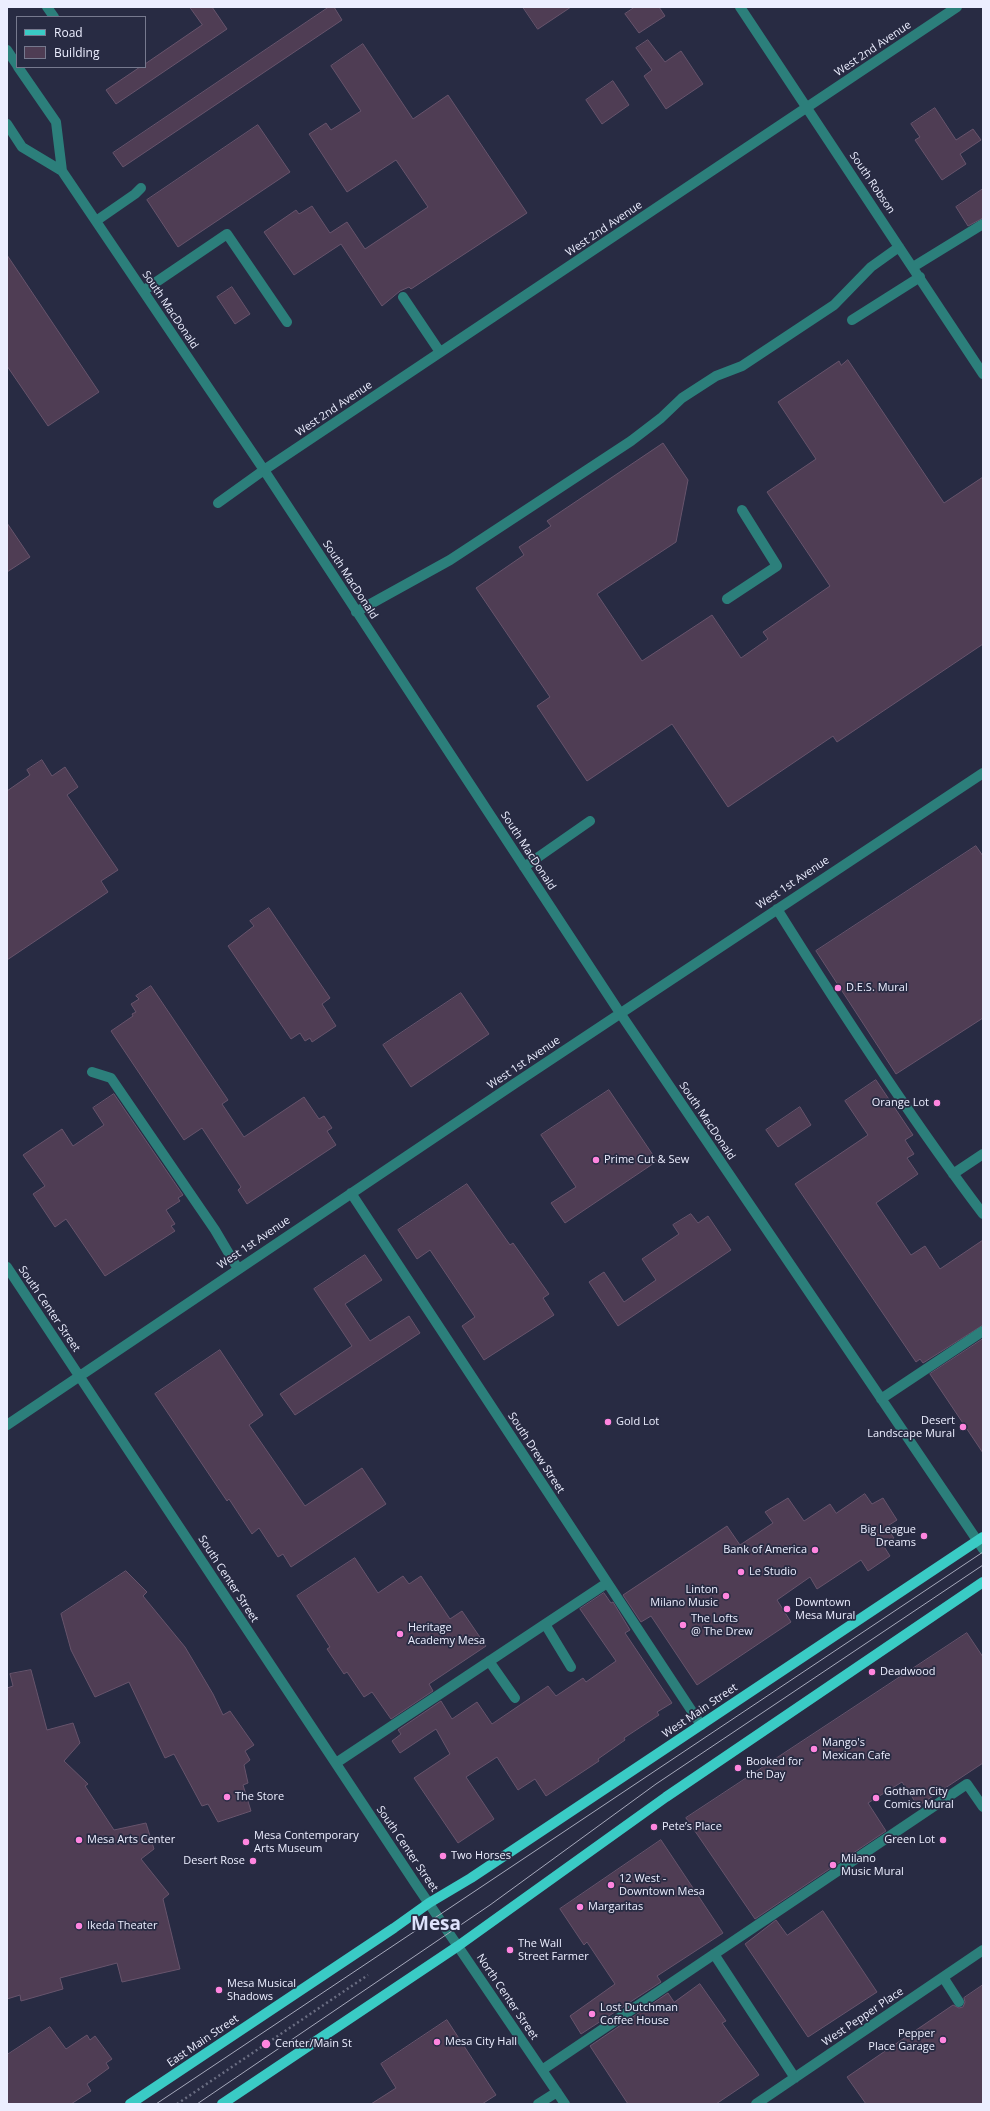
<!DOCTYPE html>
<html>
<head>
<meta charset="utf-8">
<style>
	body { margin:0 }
	#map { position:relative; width:990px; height:2111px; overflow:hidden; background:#282b43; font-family:"Open Sans",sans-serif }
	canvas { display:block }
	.frame { position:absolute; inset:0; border:8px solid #eceeff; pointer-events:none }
	.legend { position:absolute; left:16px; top:16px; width:130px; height:52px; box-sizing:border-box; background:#282b43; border:1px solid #76798e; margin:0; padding:5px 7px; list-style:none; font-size:12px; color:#eceeff }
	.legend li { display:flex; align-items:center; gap:8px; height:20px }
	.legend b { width:20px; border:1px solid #76798e }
</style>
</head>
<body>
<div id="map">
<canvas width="990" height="2111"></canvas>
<div class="frame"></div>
<ul class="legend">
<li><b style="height:5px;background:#3acbc5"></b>Road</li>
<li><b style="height:11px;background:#4f3d54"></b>Building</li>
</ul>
</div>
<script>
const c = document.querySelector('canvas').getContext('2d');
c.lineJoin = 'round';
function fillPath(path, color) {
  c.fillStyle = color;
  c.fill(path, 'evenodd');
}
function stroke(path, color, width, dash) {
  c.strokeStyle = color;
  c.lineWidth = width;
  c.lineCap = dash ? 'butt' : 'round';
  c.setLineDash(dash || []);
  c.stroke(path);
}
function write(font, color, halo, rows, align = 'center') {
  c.font = font + ' "Open Sans",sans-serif';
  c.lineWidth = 3.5;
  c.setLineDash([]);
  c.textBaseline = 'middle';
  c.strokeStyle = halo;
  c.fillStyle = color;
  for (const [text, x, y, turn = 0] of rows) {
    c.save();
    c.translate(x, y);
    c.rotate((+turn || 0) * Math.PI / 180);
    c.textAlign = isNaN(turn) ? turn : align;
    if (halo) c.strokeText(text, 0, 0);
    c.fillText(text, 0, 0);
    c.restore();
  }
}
const building = new Path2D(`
	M190,7h22l15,22 -111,75 -10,-14 34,-23h5v-3l57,-39z
	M329,7h5l8,13 -219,147 -10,-14z
	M523,7h48l-33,22z
	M635,7h24l6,9 -26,17 -14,-19z
	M648,40l17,22 16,-11 22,33 -37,25 -22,-33 8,-6 -16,-22z
	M363,44l50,75 35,-24 79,118 -116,76 -2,-2 -9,4 -18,15 -41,-62 -47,31 -30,-43 32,-22 3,4 13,-8 18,27 17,-11 18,27 63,-42 -32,-47 -49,32 -38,-58 17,-11 5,7 30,-19 -30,-45z
	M613,81l16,24 -27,19 -16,-24z
	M935,108l21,32 17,-11 8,11 -21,14 6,10 -24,16 -27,-40 5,-3 -9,-13z
	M258,125l32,47 -112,75 -31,-47z
	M983,189v29l-15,8 -12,-19z
	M7,255l92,137 -51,34 -41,-60z
	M232,287l18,27 -15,10 -18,-27z
	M848,360l96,143 39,-26v167l-146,98 -4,-6 -105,71 -56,-83 -85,57 -50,-75 13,-9 -74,-109 48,-33 -5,-8 32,-21 -4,-5 116,-78 25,37 -12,62 -79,52 45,67 70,-46 29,43 27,-19 -5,-7 67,-46 -63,-94 49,-33 -38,-57 61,-41 2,4z
	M7,523l23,34 -23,15z
	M42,760l10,16 13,-9 13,20 -11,8 51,75 -17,11 7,11 -101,68v-169l23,-16 -3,-5z
	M976,846l7,10v162l-87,56 -80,-123z
	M269,908l61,90 -8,6 14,22 -24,16 -2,-4 -5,3 -5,-8 -9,6 -63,-93 26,-20 -4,-5z
	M151,986l77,114 -6,4 22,33 60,-40 15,22 5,-3 8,12 -5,3 9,14 -89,59 -9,-14 3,-3 -39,-59 -18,12 -73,-109 22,-15 -1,-2 4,-2 -5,-8 8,-5 -3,-3z
	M461,993l28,41 -78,53 -28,-42z
	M876,1080l37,55 -8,5 9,14 -7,4 11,16 -42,29 35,52 14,-9 15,23 43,-29v85l-60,38 -3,-4 -4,3 -121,-178 73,-49 -23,-34z
	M609,1090l48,71 -92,62 -14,-20 25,-16 -35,-52z
	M114,1094l69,101 -5,3 2,3 -14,9 9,14 -4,2 4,5 -70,45 -39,-57 -11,8 -22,-33 12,-8 -22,-31 39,-26 11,17 31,-21 -11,-17z
	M800,1107l11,18 -33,22 -12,-17z
	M467,1184l43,61 3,-2 36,51 -6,4 11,17 -70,45 -22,-34 13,-9 -45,-67 -13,9 -19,-29z
	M691,1214l7,9 10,-7 23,34 -113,76 -29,-44 15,-10 20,30 32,-22 -14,-21 37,-25 -6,-9z
	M365,1255l17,25 -37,24 25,37 39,-25 11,17 -125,82 -15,-21 72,-48 -38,-57z
	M983,1339v114l-53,-79z
	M220,1350l43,65 -14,10 56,81 57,-38 24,36 -95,63 -8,-13 -5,3 -19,-29 -7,6 -23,-35 -2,2 -72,-107z
	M865,1494l7,10 11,-6 14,22 -11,7 8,11 -11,7 7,11 -22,15 -7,-11 -44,29 -7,-12 -33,23 14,22 -94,63 -46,-69 -10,6 -18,-27 104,-69 13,19 33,-22 -8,-11 23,-14 16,23 26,-17 6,9z
	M355,1558l23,35 25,-17 6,8 12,-8 29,43 12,-8 24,35 -57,38 4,7 -42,28 -19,-27 -8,5 -17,-25 -3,2 -17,-25 3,-2 -33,-51z
	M126,1571l21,21 -4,4 42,51 28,47 10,21 7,-4 24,34 -9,6 5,9 -6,5 4,18 -5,2 8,26 -33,11 -10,-18 -6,2 -28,-52 -9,4 -36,-76 -34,15 -24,-47 -10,-36z
	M604,1593l7,10 2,-1 17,28 -5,3 47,70 -15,9 2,3 -35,23 1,2 -27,19 1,2 -53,35 -11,-17 -17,11 -21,-33 -31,20 28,42 -36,24 -44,-65 36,-24 -14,-25 -36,24 -8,-12 9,-7 -3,-4 43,-29 11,18 25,-17 15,22 56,-38 8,10 27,-18 3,4 30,-21 -36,-52z
	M967,1633l16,24v106l-65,43 -16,-24 -34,21 18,28 -131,88 -69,-101z
	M31,1670l16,60 26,-7 7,20 -16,18 24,23 -3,2 29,44 32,-7 8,26 -13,10 28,35 -6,5 17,70 -58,13 -5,-19 -57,15 3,11 -42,12 -1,-6 -13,4v-311l6,-2 -3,-12z
	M661,1840l62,93 -66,43 4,6 -80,52 -11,-18 45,-32 -28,-42 -3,3 -24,-36z
	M823,1911l54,81 -69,45 -63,-93 31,-24 11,15z
	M700,1984l26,37 -4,2 37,52 -43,29h-88l-38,-58 78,-53 6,9z
	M983,1985v119h-117l-19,-27 106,-72 6,3 4,-1 2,-5 -1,-4z
	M447,2020l49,75 -14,9h-111l25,-16 -15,-24z
	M50,2027l16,22 21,-14 3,5 5,-4 17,23 -6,4 3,5 -22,16 4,7 -20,13h-64v-49z`);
fillPath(building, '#4f3d54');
stroke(building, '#67546c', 1);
stroke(new Path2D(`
	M177,2104l191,-129`), '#6b6e83', 2.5, [2, 3]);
stroke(new Path2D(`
	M47,7l7,10
	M740,7l243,367
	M7,50l10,15
	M18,67l38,55 6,49
	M7,124l15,23 40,24 202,299 356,543 363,536
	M96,221l39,-27 6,-6
	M913,267l70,-43
	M143,291l84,-57 60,88
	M403,297l37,55
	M852,320l68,-43
	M218,503l46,-33 693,-463
	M727,599l50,-33 -35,-56
	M356,612l94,-52 181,-119 30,-23 21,-20 34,-22 26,-10 92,-61 37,-38 28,-20
	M524,867l66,-46
	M777,909c65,104 132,207 206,305
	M92,1072l19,6 104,152 23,39
	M953,1174l30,-20
	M351,1193l350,532
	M7,1267l410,619 148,218
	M881,1399l102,-68
	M7,1425l507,-341 469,-311
	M545,1624l26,43
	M489,1661l26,37
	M336,1763l271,-180
	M714,1954l81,124
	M943,1977l16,25
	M542,2070l425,-286 16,23
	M538,2104l19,-12
	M756,2104l227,-154`), '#2c7f7b', 10);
stroke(new Path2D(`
	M130,2104l264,-176 35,-25 42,-25 512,-341
	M222,2104l236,-158 208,-149 317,-215`), '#3acbc5', 10);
stroke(new Path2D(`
	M156,2104l827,-552
	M197,2104l293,-199 166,-121 327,-219`), '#a6a9bc', 1);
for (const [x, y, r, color] of [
	[838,988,4,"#ff85df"],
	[937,1103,4,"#ff85df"],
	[596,1160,4,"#ff85df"],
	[608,1422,4,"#ff85df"],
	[963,1427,4,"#ff85df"],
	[924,1536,4,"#ff85df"],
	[815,1550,4,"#ff85df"],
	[741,1572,4,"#ff85df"],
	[726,1596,4,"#ff85df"],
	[787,1609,4,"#ff85df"],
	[683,1625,4,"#ff85df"],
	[400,1634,4,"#ff85df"],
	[872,1672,4,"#ff85df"],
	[814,1749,4,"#ff85df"],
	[738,1768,4,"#ff85df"],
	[227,1797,4,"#ff85df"],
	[876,1798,4,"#ff85df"],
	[654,1827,4,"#ff85df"],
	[79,1840,4,"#ff85df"],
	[943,1840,4,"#ff85df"],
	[246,1842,4,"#ff85df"],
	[443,1856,4,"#ff85df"],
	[253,1861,4,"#ff85df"],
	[833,1865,4,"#ff85df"],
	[611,1885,4,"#ff85df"],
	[580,1907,4,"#ff85df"],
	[79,1926,4,"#ff85df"],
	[510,1950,4,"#ff85df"],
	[219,1990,4,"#ff85df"],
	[592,2014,4,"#ff85df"],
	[943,2040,4,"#ff85df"],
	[437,2042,4,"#ff85df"],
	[266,2044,5,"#ff85df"]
]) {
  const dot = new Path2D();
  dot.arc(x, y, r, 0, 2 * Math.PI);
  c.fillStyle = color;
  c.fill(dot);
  stroke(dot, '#282b43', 1.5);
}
write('11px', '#eceeff', '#282b43', [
	["West 2nd Avenue",873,49,-34],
	["South Robson",872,183,56],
	["West 2nd Avenue",604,229,-34],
	["South MacDonald",170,310,56],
	["West 2nd Avenue",334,409,-34],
	["South MacDonald",350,580,57],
	["South MacDonald",528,851,57],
	["West 1st Avenue",793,883,-34],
	["West 1st Avenue",524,1063,-34],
	["South MacDonald",707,1121,56],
	["West 1st Avenue",254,1243,-34],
	["South Center Street",49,1309,56],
	["South Drew Street",536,1453,57],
	["South Center Street",228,1579,57],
	["West Main Street",700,1711,-34],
	["South Center Street",407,1849,56],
	["North Center Street",507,1997,56],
	["West Pepper Place",863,2017,-34],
	["East Main Street",203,2041,-34]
]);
write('11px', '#eceeff', '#282b43', [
	["D.E.S. Mural",846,988],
	["Orange Lot",929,1103,"right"],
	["Prime Cut & Sew",604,1160],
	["Desert",955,1421,"right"],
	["Landscape Mural",955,1434,"right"],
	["Gold Lot",616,1422],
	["Big League",916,1530,"right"],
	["Dreams",916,1543,"right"],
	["Bank of America",807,1550,"right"],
	["Le Studio",749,1572],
	["Linton",718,1590,"right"],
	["Milano Music",718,1603,"right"],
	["Downtown",795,1603],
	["Mesa Mural",795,1616],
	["The Lofts",691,1619],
	["@ The Drew",691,1632],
	["Heritage",408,1628],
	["Academy Mesa",408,1641],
	["Deadwood",880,1672],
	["Mango's",822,1743],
	["Mexican Cafe",822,1756],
	["Booked for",746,1762],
	["the Day",746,1775],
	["Gotham City",884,1792],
	["Comics Mural",884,1805],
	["The Store",235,1797],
	["Pete’s Place",662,1827],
	["Mesa Contemporary",254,1836],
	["Arts Museum",254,1849],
	["Mesa Arts Center",87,1840],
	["Green Lot",935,1840,"right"],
	["Two Horses",451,1856],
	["Milano",841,1859],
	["Music Mural",841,1872],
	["Desert Rose",245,1861,"right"],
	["12 West -",619,1879],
	["Downtown Mesa",619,1892],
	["Margaritas",588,1907],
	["Ikeda Theater",87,1926],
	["The Wall",518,1944],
	["Street Farmer",518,1957],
	["Mesa Musical",227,1984],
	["Shadows",227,1997],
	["Lost Dutchman",600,2008],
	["Coffee House",600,2021],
	["Pepper",935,2034,"right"],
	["Place Garage",935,2047,"right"],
	["Mesa City Hall",445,2042],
	["Center/Main St",275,2044]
], 'left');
write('bold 19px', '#dee2fc', '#282b43', [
	["Mesa",436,1925]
]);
</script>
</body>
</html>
